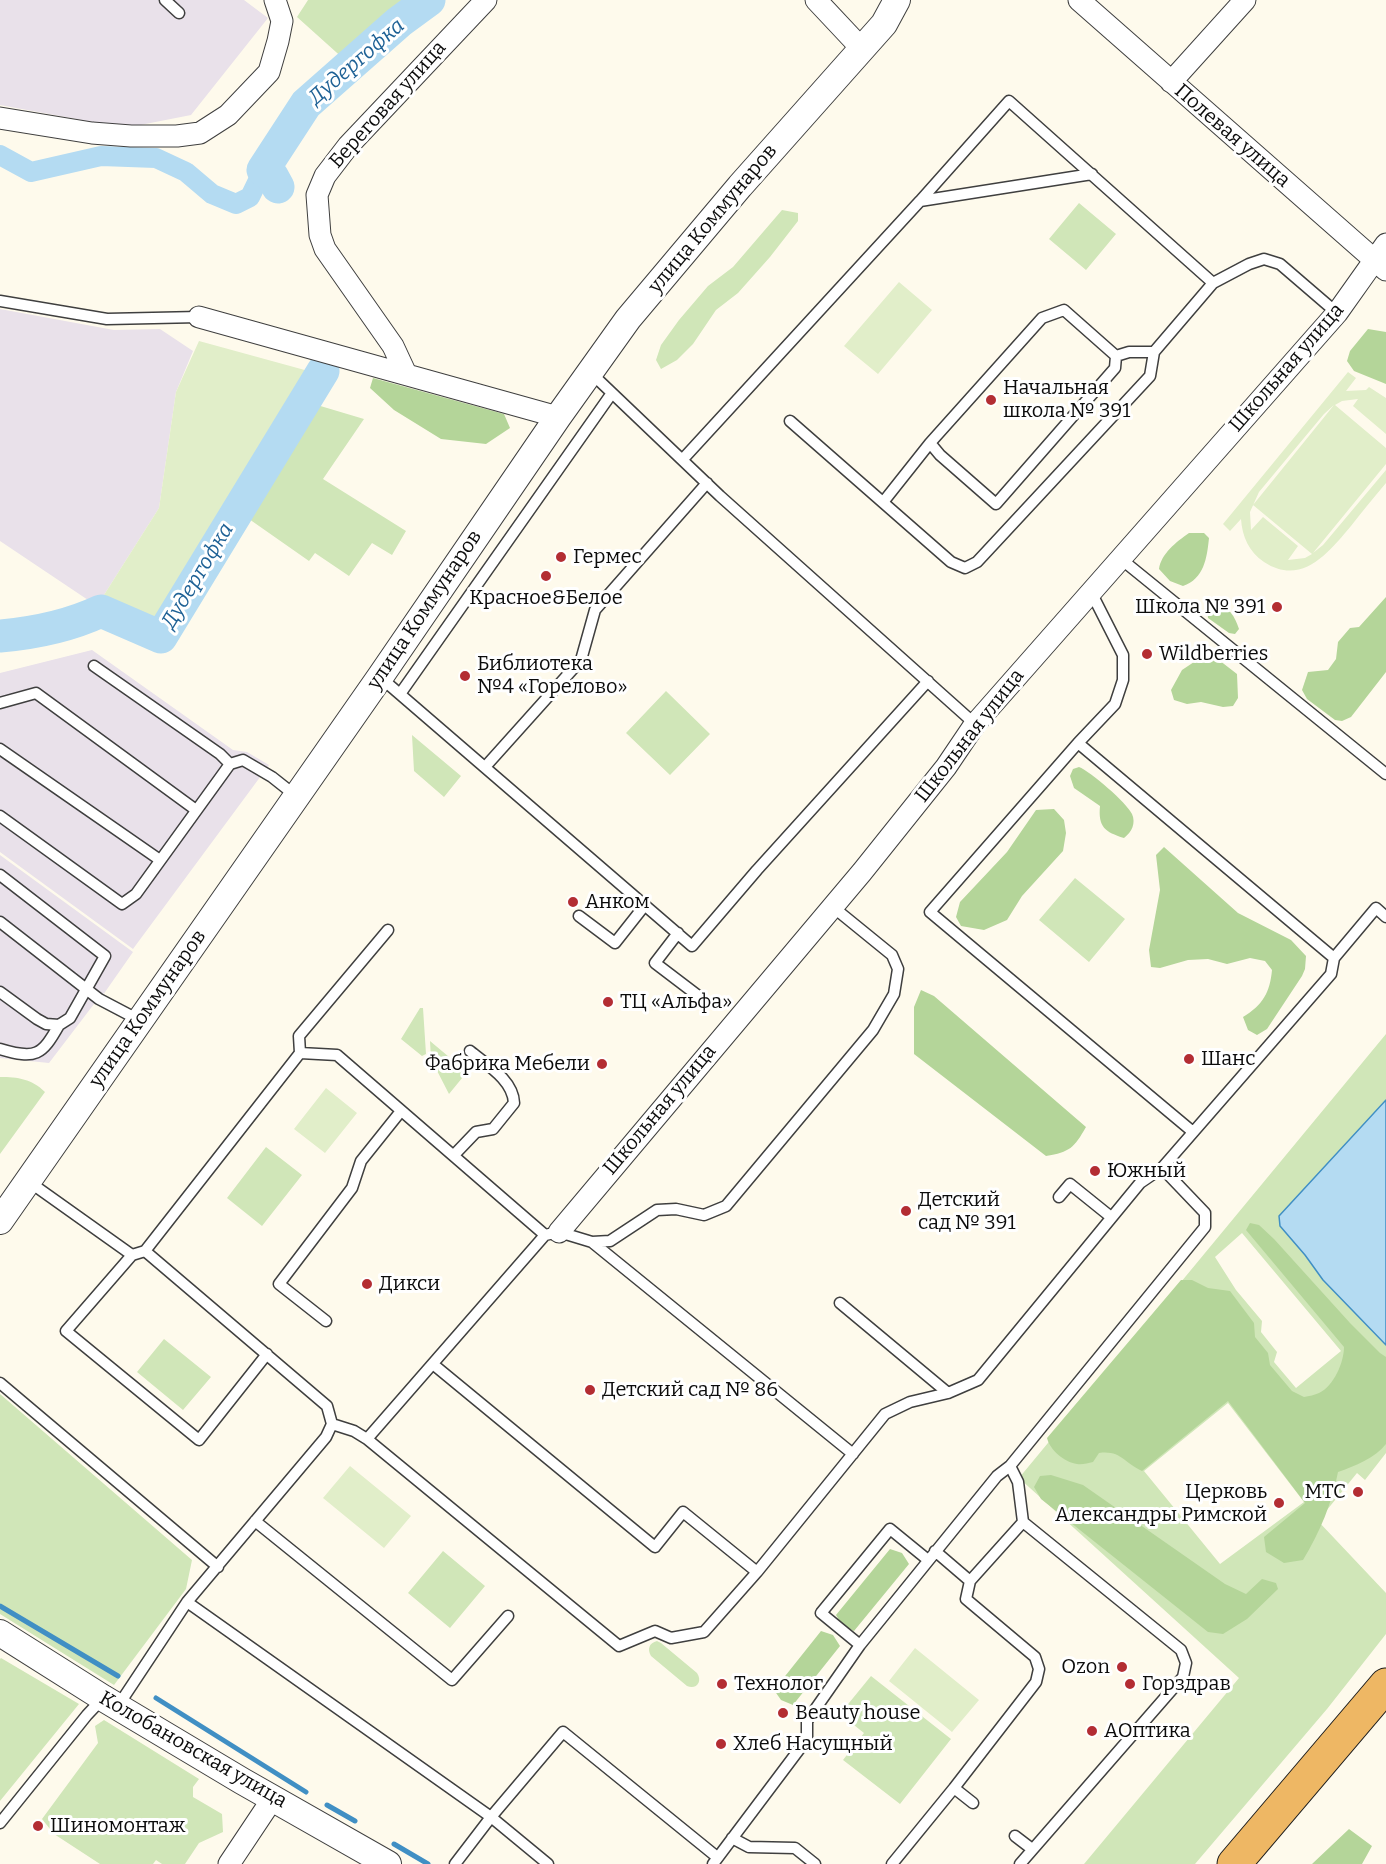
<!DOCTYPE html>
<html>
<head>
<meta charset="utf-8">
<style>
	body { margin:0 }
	canvas { display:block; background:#fefaec }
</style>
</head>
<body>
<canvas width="1386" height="1864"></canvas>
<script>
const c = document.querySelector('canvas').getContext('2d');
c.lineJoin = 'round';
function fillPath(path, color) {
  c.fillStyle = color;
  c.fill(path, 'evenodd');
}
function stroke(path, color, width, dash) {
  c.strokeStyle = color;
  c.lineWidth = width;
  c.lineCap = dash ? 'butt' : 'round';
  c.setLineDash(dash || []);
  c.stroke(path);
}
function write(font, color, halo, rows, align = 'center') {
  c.font = font + ' Bitter,serif';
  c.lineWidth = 6;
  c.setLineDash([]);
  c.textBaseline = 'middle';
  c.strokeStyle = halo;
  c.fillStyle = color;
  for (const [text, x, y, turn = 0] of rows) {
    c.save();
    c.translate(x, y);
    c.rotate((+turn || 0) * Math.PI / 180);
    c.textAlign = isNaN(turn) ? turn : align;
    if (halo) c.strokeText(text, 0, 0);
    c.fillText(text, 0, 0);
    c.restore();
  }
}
fillPath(new Path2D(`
	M0,0h244l24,18 -77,97 -66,13 -125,-23z
	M0,309l114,21 46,-1 33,22 -17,41 -17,116 -62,98 -97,-65z
	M92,650l141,100 14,2 22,13 -136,184 -133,-97v-179z
	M0,855l133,97 -30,43 -9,9 -45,59 -49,-5z`), '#e9e1ea');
fillPath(new Path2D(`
	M308,0h107l-69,61 -49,-44z
	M1079,203l37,31 -30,36 -37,-31z
	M782,210l16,3v8l-28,36 -32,36 -22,17 -23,34 -16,16 -16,9 -5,-9 5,-15 18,-25 29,-34 25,-19z
	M307,402l57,17 -41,60 83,52 -14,24 -20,-12 -23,33 -34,-23 -6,8 -70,-49z
	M666,691l44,43 -40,41 -44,-42z
	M412,735l49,41 -17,21 -30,-26z
	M1075,878l50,41 -36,43 -50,-42z
	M420,1008h3l3,46 -4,2 -21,-17z
	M1386,1034v419l-21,27 -8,-7 -39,48 68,72v41l-59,75 -132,155h-111l155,-186 -220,-200zM1242,1233l99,118 -45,37 -22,-26 3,-10 -16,-20 1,-11 -26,-31 -21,-33zM1228,1403l76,99 -84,62 -76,-93z
	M430,1041l37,31 -18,22 -18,-35z
	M0,1077c18,0 32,2 45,15l-45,62z
	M266,1147l36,28 -40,51 -35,-28z
	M164,1339l47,38 -28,33 -46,-38z
	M0,1394l192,166 -6,29 -72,96 -114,-71z
	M443,1551l42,35 -35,42 -42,-35z
	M657,1641l4,2 36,30c6,9 -1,17 -10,13l-36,-30c-4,-7 -2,-13 6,-15z
	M1,1658l78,46 -79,97v-142z
	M871,1676l80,63 -51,65 -57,-44 21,-27 -24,-19z
	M104,1720l95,59 -6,8v10l29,17 1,18 -24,11 -14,21h-23l-6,-4 -3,4h-53l-46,-30 -12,-15 56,-76 -3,-17z`), '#d0e6b8');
fillPath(new Path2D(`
	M1368,329l18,3v52l-32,-13 -7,-10 3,-10z
	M373,378l131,36 6,14 -24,16 -45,-5 -47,-29 -24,-22z
	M1189,533h15l5,5c-2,20 -5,41 -26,48l-13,-5 -11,-12c2,-15 17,-27 30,-36z
	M1386,597v75l-35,45 -9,4 -7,-1 -28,-21 -5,-9 6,-18 20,-2 8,-11 2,-17 12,-14 9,-1z
	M1216,604c13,2 19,13 23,25l-4,5 -6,-1 -21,-15 -1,-10z
	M1206,654l9,3 22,17 1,24 -5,8 -10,1 -22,-5 -14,2 -13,-4 -3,-10 11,-20z
	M1079,767c11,4 48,36 53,47 4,9 0,18 -8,24 -19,-6 -26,-11 -24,-32l-26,-18 -4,-12 3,-7z
	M1054,809l10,11 2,13 -3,18 -41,45 -15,24 -23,10 -23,-4 -5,-9 4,-15 47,-50 29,-42z
	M1164,847l74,66 53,27 15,16 -1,13 -3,7 -35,53 -10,6 -9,-5 -5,-13c20,-12 27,-25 29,-47l-7,-9 -15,-3 -23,6 -19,-5 -20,1 -28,8 -9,-1 -2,-17 11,-60 -4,-35z
	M921,990l13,6 152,131c-12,21 -16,25 -40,29l-132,-102v-47z
	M1250,1223l9,2 15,14 76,84 30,30 6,4v87c-11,14 -31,22 -48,28 -6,31 -18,60 -35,88l-19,3 -18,-11 -2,-15 41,-34 -77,-102 -86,70c-18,-8 -21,-21 -43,-18l-6,9c-5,1 -11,3 -16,2 -13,-2 -27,-14 -30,-26l134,-158h11l16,8 22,3 24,32 1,14 13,16 2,12 22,26 12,6c5,-1 11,-2 15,-4 15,-7 25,-31 25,-46l-98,-117z
	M1051,1475l32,10 142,99 21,10 16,-15 14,4 2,6 -31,30 -24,15 -15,-2 -167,-133 -7,-12 6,-11z
	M890,1549l12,4 7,11 -55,67 -12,-6 -6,-10z
	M821,1631l12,4 7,11 -47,59 -12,-5 -7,-10z
	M1349,1829l23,17 -10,18h-50z`), '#b4d599');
fillPath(new Path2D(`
	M899,282l33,28 -54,64 -34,-28z
	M199,341l113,31 -156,258 -59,-24 62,-98 17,-116z
	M1348,372l8,6 -10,13 20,-1 3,-3 17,11v36l-33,-28 5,-7 -16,2 -7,4 51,43v16l-73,89 10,-8 63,-75v13c-12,14 -24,29 -35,43 -22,26 -49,61 -87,36 -15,-10 -22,-26 -23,-43l-11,12 -7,-7zM1334,405l-81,100 59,49 -7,4 -17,2 10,-14 -35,-29 -12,13 -1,-18 9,-20 65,-78z
	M326,1088l31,25 -32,40 -31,-24z
	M350,1466l61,50 -27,32 -61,-50z
	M915,1648l64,52 -27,32 -63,-51z`), '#e1eec9');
const water = new Path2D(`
	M1386,1100v245l-63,-65 -18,-25 -25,-29 -1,-10z`);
fillPath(water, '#b4dbf2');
stroke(water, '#408fc4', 1.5);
stroke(new Path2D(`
	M0,1606l118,70
	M156,1698l150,94
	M327,1805l28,16
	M394,1844l34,20`), '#408fc4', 5);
stroke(new Path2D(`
	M0,155l31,17 70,-16 55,2 30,14 26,22 24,10 14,-7 13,-27`), '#b4dbf2', 20);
stroke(new Path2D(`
	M278,187l-6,-11 -9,-6 43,-66 93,-82 30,-22
	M0,636c35,-3 69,-10 101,-25l60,26 162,-266`), '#b4dbf2', 33);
const service = new Path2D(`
	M165,0l14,13
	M920,201l89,-100 204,182
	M0,301l107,18 92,-2
	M1116,356l13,-4h25
	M590,372l130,124 255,228
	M790,421l161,141 14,6 12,-6 173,-186 4,-24 59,-69 36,-19 15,-5 16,5 57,49
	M683,459l237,-258 172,-27
	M884,501l46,-58 112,-125 22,-8 52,46 -1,12 -119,136 -56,-49 -10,-12
	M1121,559l265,215
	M1091,592l32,63v25l-8,24 -37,39 -148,169 263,220
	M94,666l126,88 10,10
	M380,677l312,269 65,-76 171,-189
	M400,694l212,-301
	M0,703l36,-10 160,117
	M1078,743l256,215
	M0,749l160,111
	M485,767l96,-107 14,-50 112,-127
	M0,816l122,88 14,-10 94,-130 13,-4 29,17 24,19
	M0,875l105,81 -35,62 -11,7 -13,-1 -9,-5 -37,-27
	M579,916l36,27 30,-38
	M0,922l99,77 40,21
	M678,933l-23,30 46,35
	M0,1049c36,11 42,6 59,-24
	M300,1053l-1,-17 89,-106
	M454,1155l22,-23 17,-3 21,-26c-1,-23 -27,-38 -44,-52
	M28,1181l104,74 13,-4 182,155 5,18 -6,13 -139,165 -69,104
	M1059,1197l11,-13 41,33
	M592,1242l18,-1 47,-31 19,-1 28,6 22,-9 147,-176 21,-36 4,-25 -6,-14 -59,-48
	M145,1251l155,-198 37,2 208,180 14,-3 33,10 261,212
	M132,1255l-66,76 133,109 68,-86
	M840,1303l108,90
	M326,1321l-47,-37 73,-96 9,-27 40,-50
	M434,1365l221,182 28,-35 74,60
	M0,1383l218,184
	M332,1424l22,7 13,8 252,207 36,-15 16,7 33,-6 53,-60 128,-158 25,-12 38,-9 30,-13 162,-197 22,-15 169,-194 3,-16 42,-50 10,9
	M367,1439l178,-204
	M1010,1466l8,16 5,40
	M255,1521l197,159 56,-64
	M935,1551l35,30
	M187,1602l304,215 57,47
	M860,1645l-39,-32 69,-84 38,31
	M954,1788l19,15
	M0,1823l87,-108 16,-17
	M1015,1836l17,13
	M732,1838l17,9 46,1 20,16
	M455,1864l36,-47 72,-85 154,125
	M713,1864l94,-125v-18l53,-76 137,-169 13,-10 195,-239v-14l-43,-45
	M892,1864l62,-76 82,-106 3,-13 -4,-12 -69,-58 4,-18 53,-59 158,128 5,13 -3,14 -163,187`);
const minor = new Path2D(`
	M816,0l46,49
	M1079,0l307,270
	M1171,82l74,-82
	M0,118l92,15 39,3h46l23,-3 28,-18 41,-43 9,-31 4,-20 -7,-21
	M199,317l359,100
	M406,374l-13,-28 -68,-97 -5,-14 -3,-40 8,-19 23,-30 138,-146
	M559,1232l303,-360 84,-105 29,-43 362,-411 49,-69
	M229,1864l44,-66`);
const tertiary = new Path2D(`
	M0,1221l380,-544 178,-260 70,-98 112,-133 144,-162 13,-24
	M0,1633l103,65 139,83 146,83`);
const trunk = new Path2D(`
	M1234,1864l152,-179`);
stroke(service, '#3f3f3f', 13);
stroke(minor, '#3f3f3f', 23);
stroke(tertiary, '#3f3f3f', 28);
stroke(trunk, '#1d1d1d', 35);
stroke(service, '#fff', 10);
stroke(minor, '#fff', 21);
stroke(tertiary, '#fff', 26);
stroke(trunk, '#eeb764', 33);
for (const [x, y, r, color] of [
	[991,400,6,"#b32d33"],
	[561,557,6,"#b32d33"],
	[546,576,6,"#b32d33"],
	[1277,607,6,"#b32d33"],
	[1147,654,6,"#b32d33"],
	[465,676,6,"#b32d33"],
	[573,902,6,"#b32d33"],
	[608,1002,6,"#b32d33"],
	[1189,1059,6,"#b32d33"],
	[602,1064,6,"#b32d33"],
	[1095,1171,6,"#b32d33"],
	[906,1211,6,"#b32d33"],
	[367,1284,6,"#b32d33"],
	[590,1390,6,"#b32d33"],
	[1358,1492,6,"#b32d33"],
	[1279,1503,6,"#b32d33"],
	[1122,1667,6,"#b32d33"],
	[722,1684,6,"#b32d33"],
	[1130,1684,6,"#b32d33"],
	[783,1713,6,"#b32d33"],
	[1092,1731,6,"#b32d33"],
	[721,1744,6,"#b32d33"],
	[38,1826,6,"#b32d33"]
]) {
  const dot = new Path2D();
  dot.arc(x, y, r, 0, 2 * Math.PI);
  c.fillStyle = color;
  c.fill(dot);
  stroke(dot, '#fff', 2);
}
write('20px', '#0c0c0c', '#fff', [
	["Береговая улица",388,105,-48],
	["Полевая улица",1232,136,41],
	["улица Коммунаров",713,219,-50],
	["Школьная улица",1287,368,-49],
	["улица Коммунаров",425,610,-56],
	["Школьная улица",970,736,-52],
	["улица Коммунаров",148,1009,-55],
	["Школьная улица",660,1110,-50],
	["Колобановская улица",193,1750,30]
]);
write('20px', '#0c0c0c', '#fff', [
	["Начальная",1003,388],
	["школа № 391",1003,411],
	["Гермес",573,557],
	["Красное&Белое",546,598,"center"],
	["Школа № 391",1265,607,"right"],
	["Wildberries",1159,654],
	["Библиотека",477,664],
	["№4 «Горелово»",477,687],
	["Анком",585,902],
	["ТЦ «Альфа»",620,1002],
	["Шанс",1201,1059],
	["Фабрика Мебели",590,1064,"right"],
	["Южный",1107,1171],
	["Детский",918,1200],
	["сад № 391",918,1223],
	["Дикси",379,1284],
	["Детский сад № 86",602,1390],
	["Церковь",1267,1492,"right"],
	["Александры Римской",1267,1515,"right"],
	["МТС",1346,1492,"right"],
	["Ozon",1110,1667,"right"],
	["Технолог",734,1684],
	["Горздрав",1142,1684],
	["Beauty house",795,1713],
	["АОптика",1104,1731],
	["Хлеб Насущный",733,1744],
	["Шиномонтаж",50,1826]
], 'left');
write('italic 21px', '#1e6195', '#fff', [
	["Дудергофка",357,62,-41],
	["Дудергофка",198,576,-59]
]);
</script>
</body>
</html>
